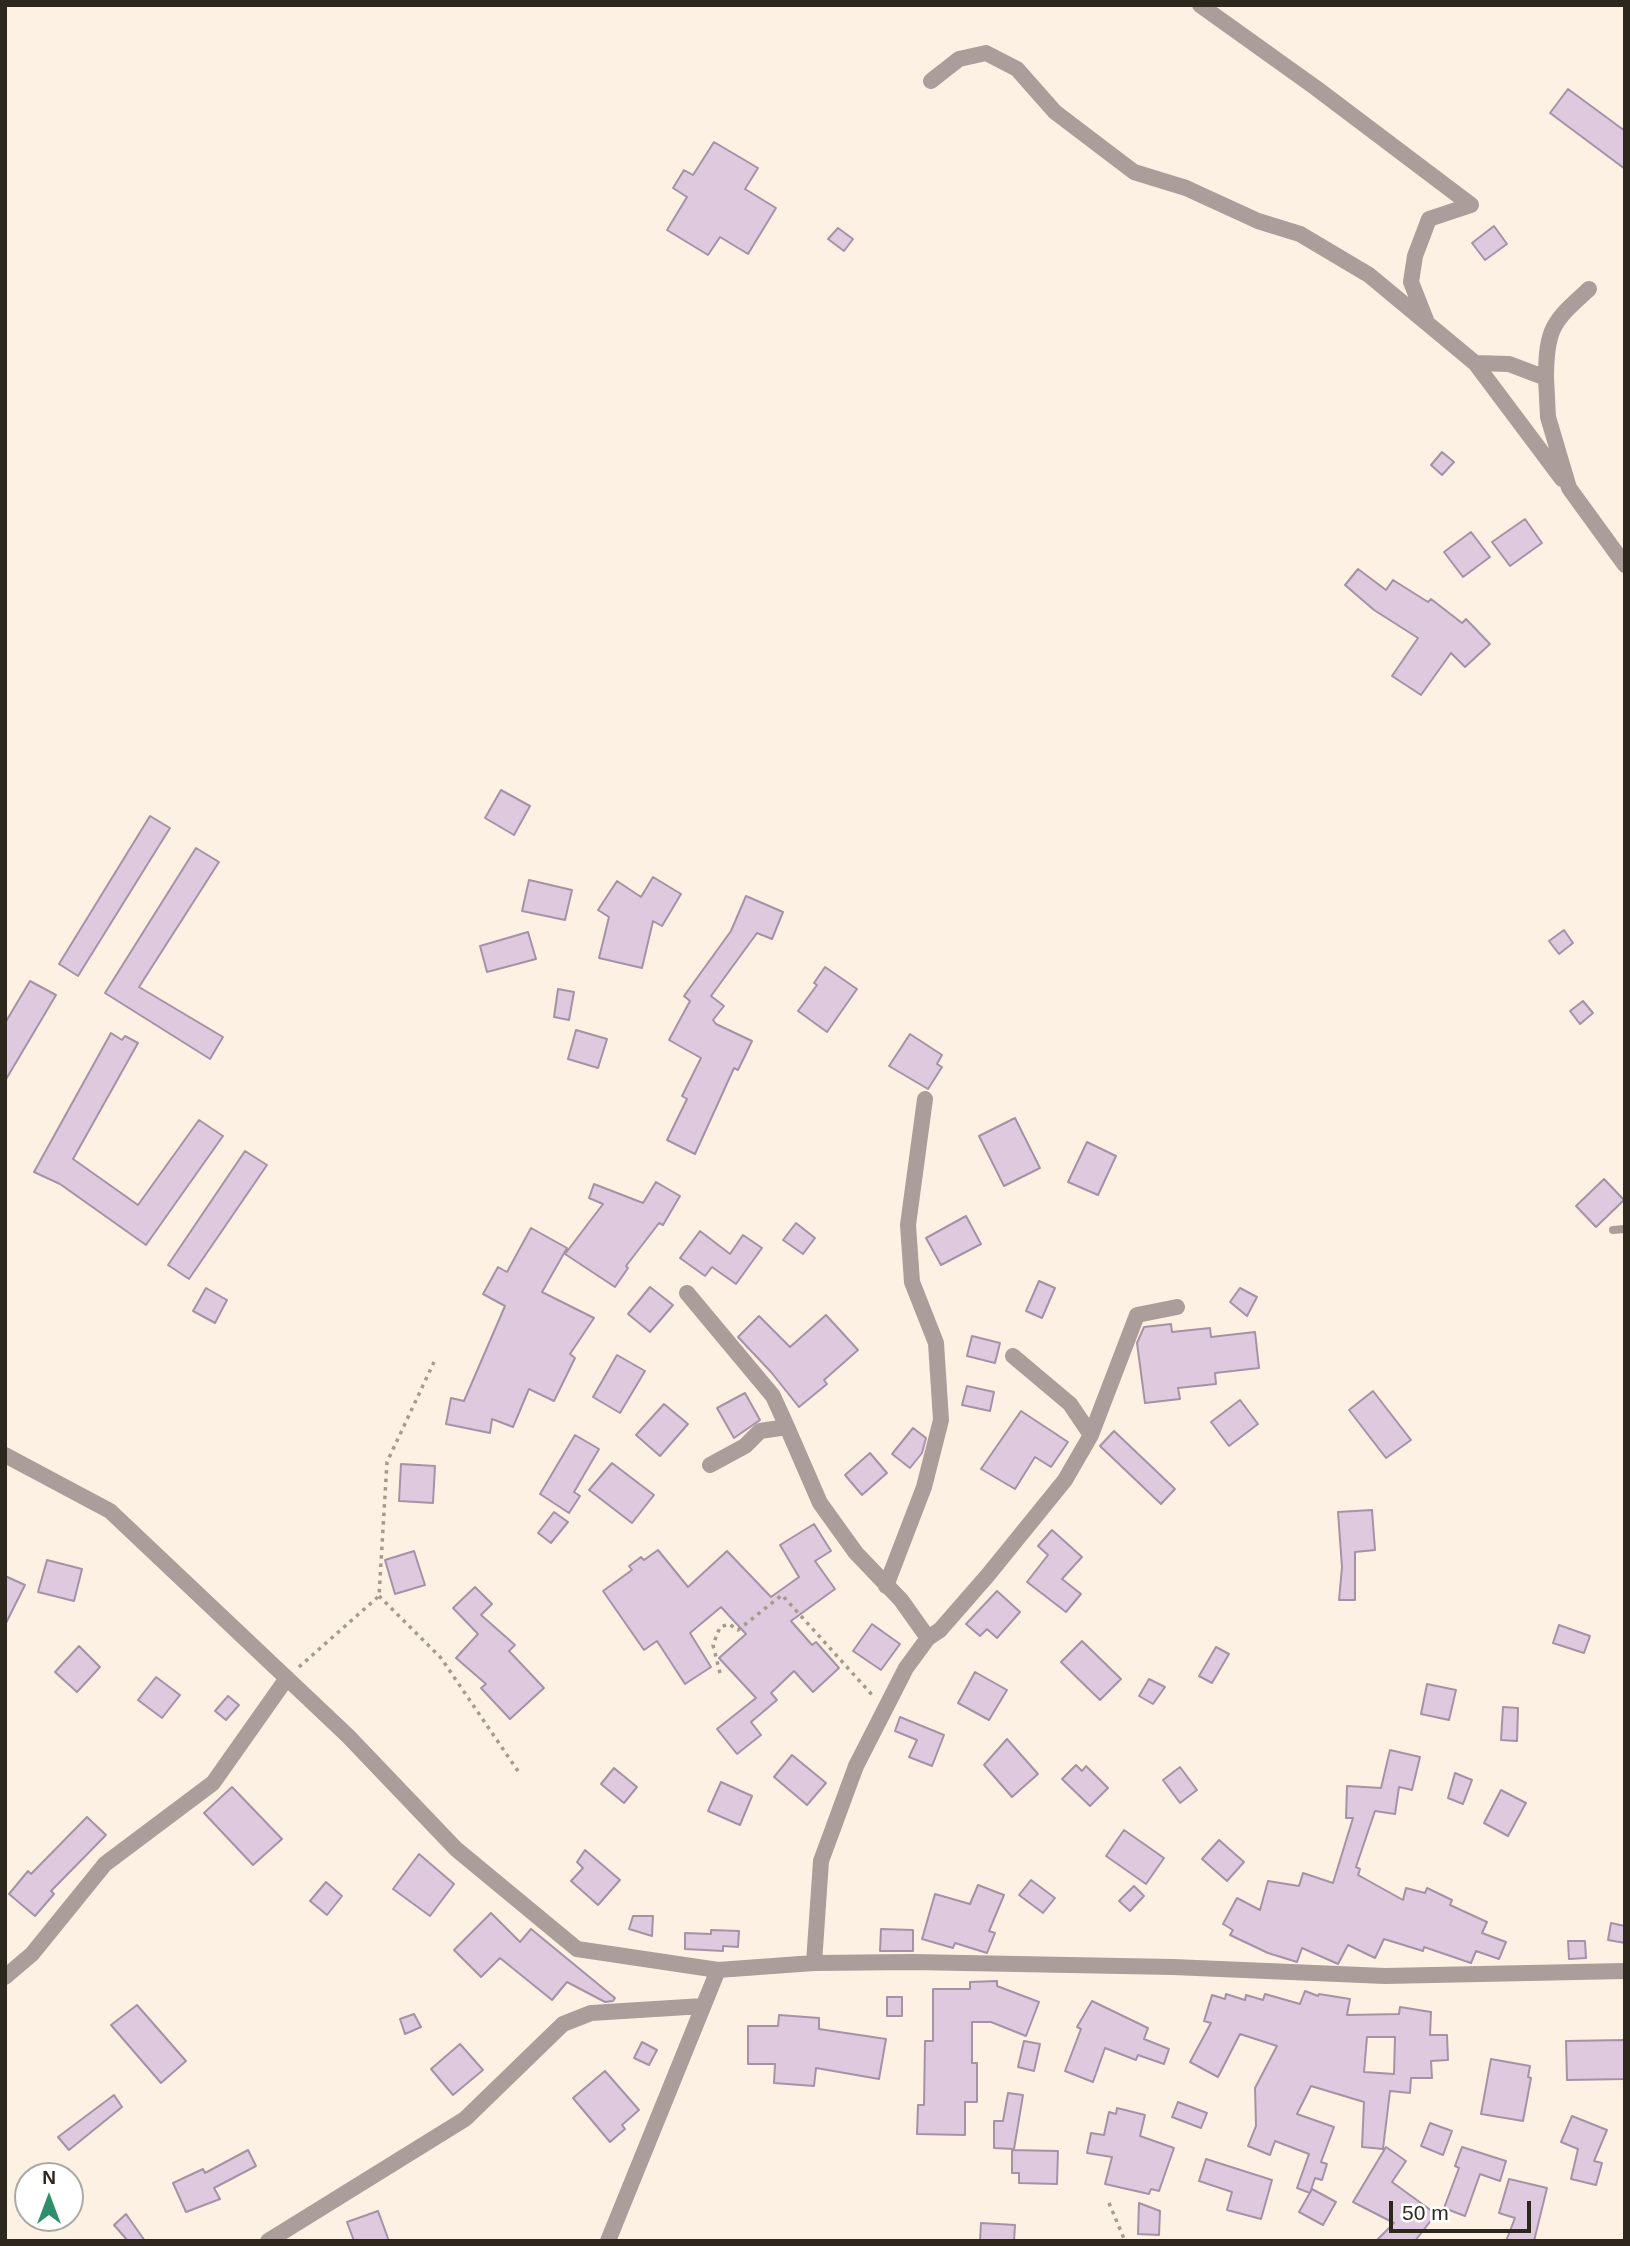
<!DOCTYPE html>
<html>
<head>
<meta charset="utf-8">
<style>
	body { margin:0 }
	#map { position:relative; width:1630px; height:2246px; overflow:hidden; background:#fdf1e4; font-family:Arial,sans-serif }
	canvas { display:block }
	.frame { position:absolute; inset:0; border:7px solid #2e271e; pointer-events:none }
	.north { position:absolute; left:14px; top:2162px; width:70px; height:70px; box-sizing:border-box; background:#fff; border:2px solid #aba9a5; border-radius:50%; rotate:0deg; font-size:19px; font-weight:700; line-height:28px; text-align:center; color:#2e271e }
	.north::after { content:''; display:block; margin:auto; width:24px; height:32px; background:#2d906b; clip-path:polygon(50% 0,100% 100%,50% 72%,0 100%) }
	.scale { position:absolute; left:1389px; top:2201px; width:142px; height:32px; box-sizing:border-box; border:4px solid #2e271e; border-top:0; padding-left:9px; font-size:21px; line-height:24px; white-space:nowrap; color:#2e271e; -webkit-text-stroke:5px #fff; paint-order:stroke }
</style>
</head>
<body>
<div id="map">
<canvas width="1630" height="2246"></canvas>
<div class="frame"></div>
<div class="north">N</div>
<div class="scale">50 m</div>
</div>
<script>
const c = document.querySelector('canvas').getContext('2d');
c.lineJoin = 'round';
function fillPath(path, color) {
  c.fillStyle = color;
  c.fill(path, 'evenodd');
}
function stroke(path, color, width, dash) {
  c.strokeStyle = color;
  c.lineWidth = width;
  c.lineCap = dash ? 'butt' : 'round';
  c.setLineDash(dash || []);
  c.stroke(path);
}
const building = new Path2D(`
	M1568,89l57,42v38l-75,-56z
	M714,142l44,26 -13,21 31,19 -28,46 -28,-17 -12,18 -41,-25 20,-33 -14,-9 11,-18 9,5z
	M1494,226l13,18 -22,16 -13,-17z
	M838,228l15,11 -9,12 -16,-12z
	M1442,452l12,10 -12,13 -11,-10z
	M1525,519l17,24 -32,23 -18,-24z
	M1471,532l19,25 -27,20 -19,-25z
	M1358,569l28,21 7,-10 35,22 3,-3 31,24 4,-4 24,25 -25,23 -14,-14 -30,42 -29,-19 26,-38 -44,-28 -29,-25z
	M501,790l29,16 -16,29 -29,-17z
	M150,816l20,12 -92,148 -19,-12z
	M196,848l23,14 -80,125 84,50 -13,22 -105,-66z
	M653,877l28,17 -19,32 -9,-5 -11,47 -43,-10 10,-41 -11,-7 19,-29 24,16z
	M529,880l43,10 -7,30 -43,-9z
	M746,896l37,16 -11,27 -15,-6 -46,63 13,10 -11,14 3,4 36,17 -14,29 -4,-2 -39,86 -28,-14 20,-41 -5,-3 19,-38 -32,-18 21,-39 -6,-5 47,-65z
	M1564,930l9,13 -14,11 -10,-13z
	M528,932l8,27 -49,13 -7,-26z
	M825,967l32,22 -30,43 -29,-21 19,-26 -3,-2z
	M30,981l26,14 -51,86v-58z
	M558,989l16,3 -5,28 -15,-3z
	M1583,1001l10,12 -13,11 -10,-13z
	M576,1030l31,9 -9,29 -30,-9z
	M111,1033l11,7 3,-4 13,7 -65,116 65,46 61,-85 24,16 -77,109 -86,-61 -26,-12z
	M910,1034l32,21 -5,9 5,3 -14,22 -39,-23z
	M1015,1118l25,50 -36,18 -25,-50z
	M1087,1142l29,14 -18,39 -30,-13z
	M245,1151l22,14 -78,114 -21,-14z
	M1604,1179l20,21 -28,27 -20,-21z
	M656,1182l24,14 -17,29 -4,-2 -33,43 2,2 -13,19 -50,-33 38,-50 -14,-6 5,-14 49,19z
	M966,1216l15,28 -40,21 -15,-27z
	M796,1223l19,15 -12,16 -20,-14z
	M531,1228l36,20 -25,44 52,26 -24,36 5,4 -21,43 -25,-12 -16,38 -21,-8 -2,14 -44,-9 5,-26 13,3 41,-95 -22,-12 15,-27 9,5z
	M700,1231l30,23 13,-19 19,13 -26,36 -24,-17 -7,9 -25,-18z
	M1039,1281l16,7 -13,30 -16,-7z
	M650,1287l23,18 -23,27 -22,-18z
	M206,1288l21,12 -12,23 -22,-12z
	M1240,1288l17,9 -10,19 -17,-14z
	M826,1315l32,35 -34,30 3,4 -28,23 -28,-35 -33,-35 21,-21 31,31z
	M1171,1324l1,8 38,-4 1,9 44,-5 4,36 -44,5 1,11 -38,4 2,11 -35,4 -8,-60 7,-16z
	M972,1336l28,7 -5,20 -28,-7z
	M617,1355l28,16 -25,42 -27,-16z
	M967,1386l27,6 -4,19 -28,-6z
	M1373,1391l38,49 -25,18 -37,-48z
	M745,1393l15,27 -26,18 -17,-30z
	M1240,1400l18,24 -29,22 -18,-24z
	M664,1404l24,20 -28,32 -24,-21z
	M1021,1411l47,31 -17,25 -16,-10 -20,32 -34,-20z
	M913,1428l13,10 -4,15 -12,15 -18,-14z
	M1114,1431l61,58 -14,15 -61,-58z
	M575,1435l24,14 -25,43 6,4 -11,17 -29,-19z
	M870,1453l17,20 -25,22 -17,-20z
	M612,1463l42,32 -22,28 -43,-33z
	M401,1464l34,2 -2,37 -34,-2z
	M1372,1510l3,40 -20,2v48h-16l3,-33 -4,-55z
	M554,1512l14,10 -17,21 -13,-10z
	M814,1524l17,27 -16,10 20,28 -44,32 21,24 4,-3 23,26 -26,24 -19,-21 -23,22 6,7 -26,22 10,13 -24,19 -20,-25 39,-31 -37,-40 27,-24 -25,-27 -31,26 21,34 -26,17 -28,-43 -13,9 -41,-59 29,-21 -3,-4 12,-9 3,3 14,-10 30,37 39,-36 44,46 28,-20 -19,-32z
	M1052,1530l30,27 -20,22 19,15 -15,18 -39,-30 21,-27 -10,-9z
	M414,1551l11,34 -30,9 -10,-34z
	M47,1560l35,9 -8,32 -36,-9z
	M5,1576l20,9 -20,40z
	M475,1587l17,17 -11,11 34,30 -6,6 35,37 -34,31 -29,-31 5,-4 -30,-26 22,-24 -25,-26z
	M997,1591l23,21 -23,26 -10,-9 -7,7 -14,-12z
	M872,1624l28,20 -19,26 -28,-19z
	M1559,1625l31,11 -6,17 -31,-10z
	M1082,1641l39,38 -21,21 -39,-38z
	M79,1646l21,21 -23,25 -22,-20z
	M1216,1647l13,7 -17,29 -13,-7z
	M975,1672l32,18 -18,30 -31,-17z
	M156,1677l24,18 -18,23 -24,-18z
	M1149,1679l16,8 -12,17 -14,-8z
	M1427,1684l29,6 -7,30 -28,-6z
	M228,1696l11,9 -13,15 -11,-9z
	M1503,1707l15,1 -1,33 -16,-1z
	M900,1717l44,18 -12,31 -23,-9 8,-17 -22,-9z
	M1007,1739l31,35 -26,23 -28,-32z
	M1390,1750l30,7 -8,33 -13,-3 -4,27 -20,-3 -19,56 4,2 -2,6 45,25 3,-12 19,5 2,-5 25,12 -2,5 37,17 -5,11 24,9 -7,17 -23,-8 -5,12 -47,-16 -1,4 -39,-12 -9,19 -27,-13 -10,19 -36,-16 -5,14 -29,-9 -38,-18 3,-5 -10,-6 14,-26 23,12 8,-29 31,5 4,-13 30,10 20,-65h-7l1,-32 34,2z
	M792,1755l34,28 -19,22 -33,-28z
	M1076,1765l6,6 4,-5 22,22 -18,18 -28,-27z
	M1180,1767l17,23 -17,13 -17,-23z
	M614,1768l23,19 -13,16 -23,-19z
	M1455,1773l17,7 -9,24 -15,-6z
	M721,1782l31,14 -12,29 -32,-14z
	M232,1787l50,52 -29,26 -49,-52z
	M1501,1790l25,13 -18,33 -24,-13z
	M87,1817l19,18 -55,56 3,3 -19,22 -26,-22 19,-23 3,3z
	M1124,1830l40,28 -18,26 -40,-28z
	M1219,1840l25,22 -17,19 -25,-22z
	M585,1850l35,30 -22,25 -27,-24 12,-13 -6,-6z
	M419,1854l35,30 -24,32 -37,-27z
	M1031,1880l24,18 -12,15 -24,-18z
	M326,1882l16,14 -15,19 -17,-14z
	M978,1885l26,10 -15,36 6,2 -8,20 -32,-10 -2,5 -31,-9 13,-45 35,10z
	M1134,1886l10,10 -14,15 -11,-10z
	M491,1913l29,29 11,-13 84,69 -2,3 -8,1 -38,-20 -15,18 -52,-42 -19,19 -27,-27z
	M633,1916h20l-1,20 -23,-7z
	M1611,1923l14,3v17l-17,-3z
	M881,1929l32,1v21h-33z
	M711,1930l28,1 -1,16 -15,-1v5l-38,-2v-16l26,1z
	M1568,1941h17l1,17 -17,1z
	M997,1981v5l42,16 -13,34 -35,-14h-19v41h5v39h-12v33l-48,-1 1,-29h6l1,-64h8v-52h37v-7z
	M1305,1991l13,5 1,-2 31,5 -3,16 52,-1 1,-7 31,5 -1,23h17l1,25 -17,1 1,17h-21l-1,15 -20,-2 -7,58 -21,-2 2,-45 -53,-16 -14,28 37,13 -13,35 6,2 -5,16 -7,-2 -5,15 -13,-5 12,-34 -34,-13 -5,14 -22,-9 8,-20 -1,-38 22,-42 -37,-12 -22,43 -28,-15 21,-39 -7,-2 8,-26 13,4 1,-5 19,6 1,-5 17,5 2,-6 35,10zM1367,2037h28l-1,37 -30,-2z
	M887,1997h15v19h-15z
	M1092,2001l56,27 -4,11 25,10 -5,15 -26,-9 -2,5 -31,-12 -12,34 -28,-11 16,-42 -4,-2z
	M137,2005l49,56 -25,22 -50,-58z
	M414,2014l7,13 -16,7 -5,-15z
	M779,2015l40,3v11l67,10 -7,40 -63,-11 -2,18 -40,-3 1,-19h-27v-38h30z
	M1625,2040v39l-58,1 -1,-39z
	M1024,2041l16,3 -6,27 -16,-4z
	M642,2042l15,8 -8,15 -15,-7z
	M460,2044l23,26 -30,25 -22,-26z
	M1491,2059l39,7 -2,11 3,1 -8,43 -42,-7z
	M605,2071l34,39 -17,15 3,4 -15,13 -37,-44z
	M1008,2093l15,2 -9,54 -20,-1v-27h9z
	M114,2095l8,12 -53,43 -11,-13z
	M1178,2102l29,11 -6,15 -29,-11z
	M1117,2108l28,7 -5,21 34,12 -15,43 -8,-2 -2,5 -44,-10 7,-27 -25,-4 4,-20 13,2 5,-23 7,2z
	M1572,2116l35,14 -13,31 8,2 -6,22 -25,-6 7,-30 -17,-7z
	M1430,2123l22,8 -9,24 -22,-9z
	M1386,2147l20,14 -14,21 44,32 -21,27h-39l18,-18 -41,-21z
	M1462,2147l44,14 -6,20 -20,-7 -15,42 -21,-8 15,-40 -4,-2z
	M248,2150l8,16 -42,22 6,11 -34,13 -13,-29 30,-14 2,4z
	M1012,2150l46,1 -1,33 -38,-1v-10h-7z
	M1206,2159l66,21 -11,39 -34,-9 5,-18 -33,-11z
	M1509,2179l38,9 -13,53h-28l9,-23 -16,-5z
	M1312,2189l24,13 -13,23 -24,-13z
	M1139,2203l21,8 -1,24 -21,-1z
	M378,2211l11,30h-35l-7,-19z
	M126,2214l19,27h-17l-14,-16z
	M981,2223l34,2 -1,16h-34z`);
fillPath(building, '#dec9df');
stroke(building, '#a692a6', 2);
stroke(new Path2D(`
	M379,1596l62,62 79,116
	M299,1667l80,-71 8,-134 47,-100
	M720,1673l-7,-28 7,-18 9,-3 9,6 44,-35 92,102
	M1109,2203l16,38`), '#a49a8f', 3.5, [3.5, 5]);
stroke(new Path2D(`
	M1613,1230l12,-1`), '#aa9d9a', 8);
stroke(new Path2D(`
	M1200,5l116,83 155,117 -42,14 -14,37 -4,26 15,38
	M931,81l28,-22 27,-6 31,16 38,43 79,60 52,16 72,33 42,13 69,41 106,88 34,1 37,14 2,39 21,71 56,77
	M1475,363l87,116
	M1546,378c0,-51 8,-57 43,-89
	M687,1293l86,103 14,31
	M1013,1356l57,48 21,31
	M5,1455l105,56 238,225 108,113 121,100 141,21 96,-7 99,-1 260,5 212,9 240,-5
	M710,1465l35,-19 15,-15 27,-4 33,76 36,50 45,47 27,38 -22,30 -50,98 -35,95 -7,102
	M886,1586l38,-99 17,-67 -5,-77 -24,-61 -4,-57 17,-126
	M928,1638l12,-8 48,-55 77,-95 26,-45 46,-120 40,-8
	M5,1977l27,-23 73,-90 108,-81 74,-105
	M268,2241l197,-122 98,-95 28,-11 112,-7
	M608,2241l110,-271`), '#aa9d9a', 16);
</script>
</body>
</html>
